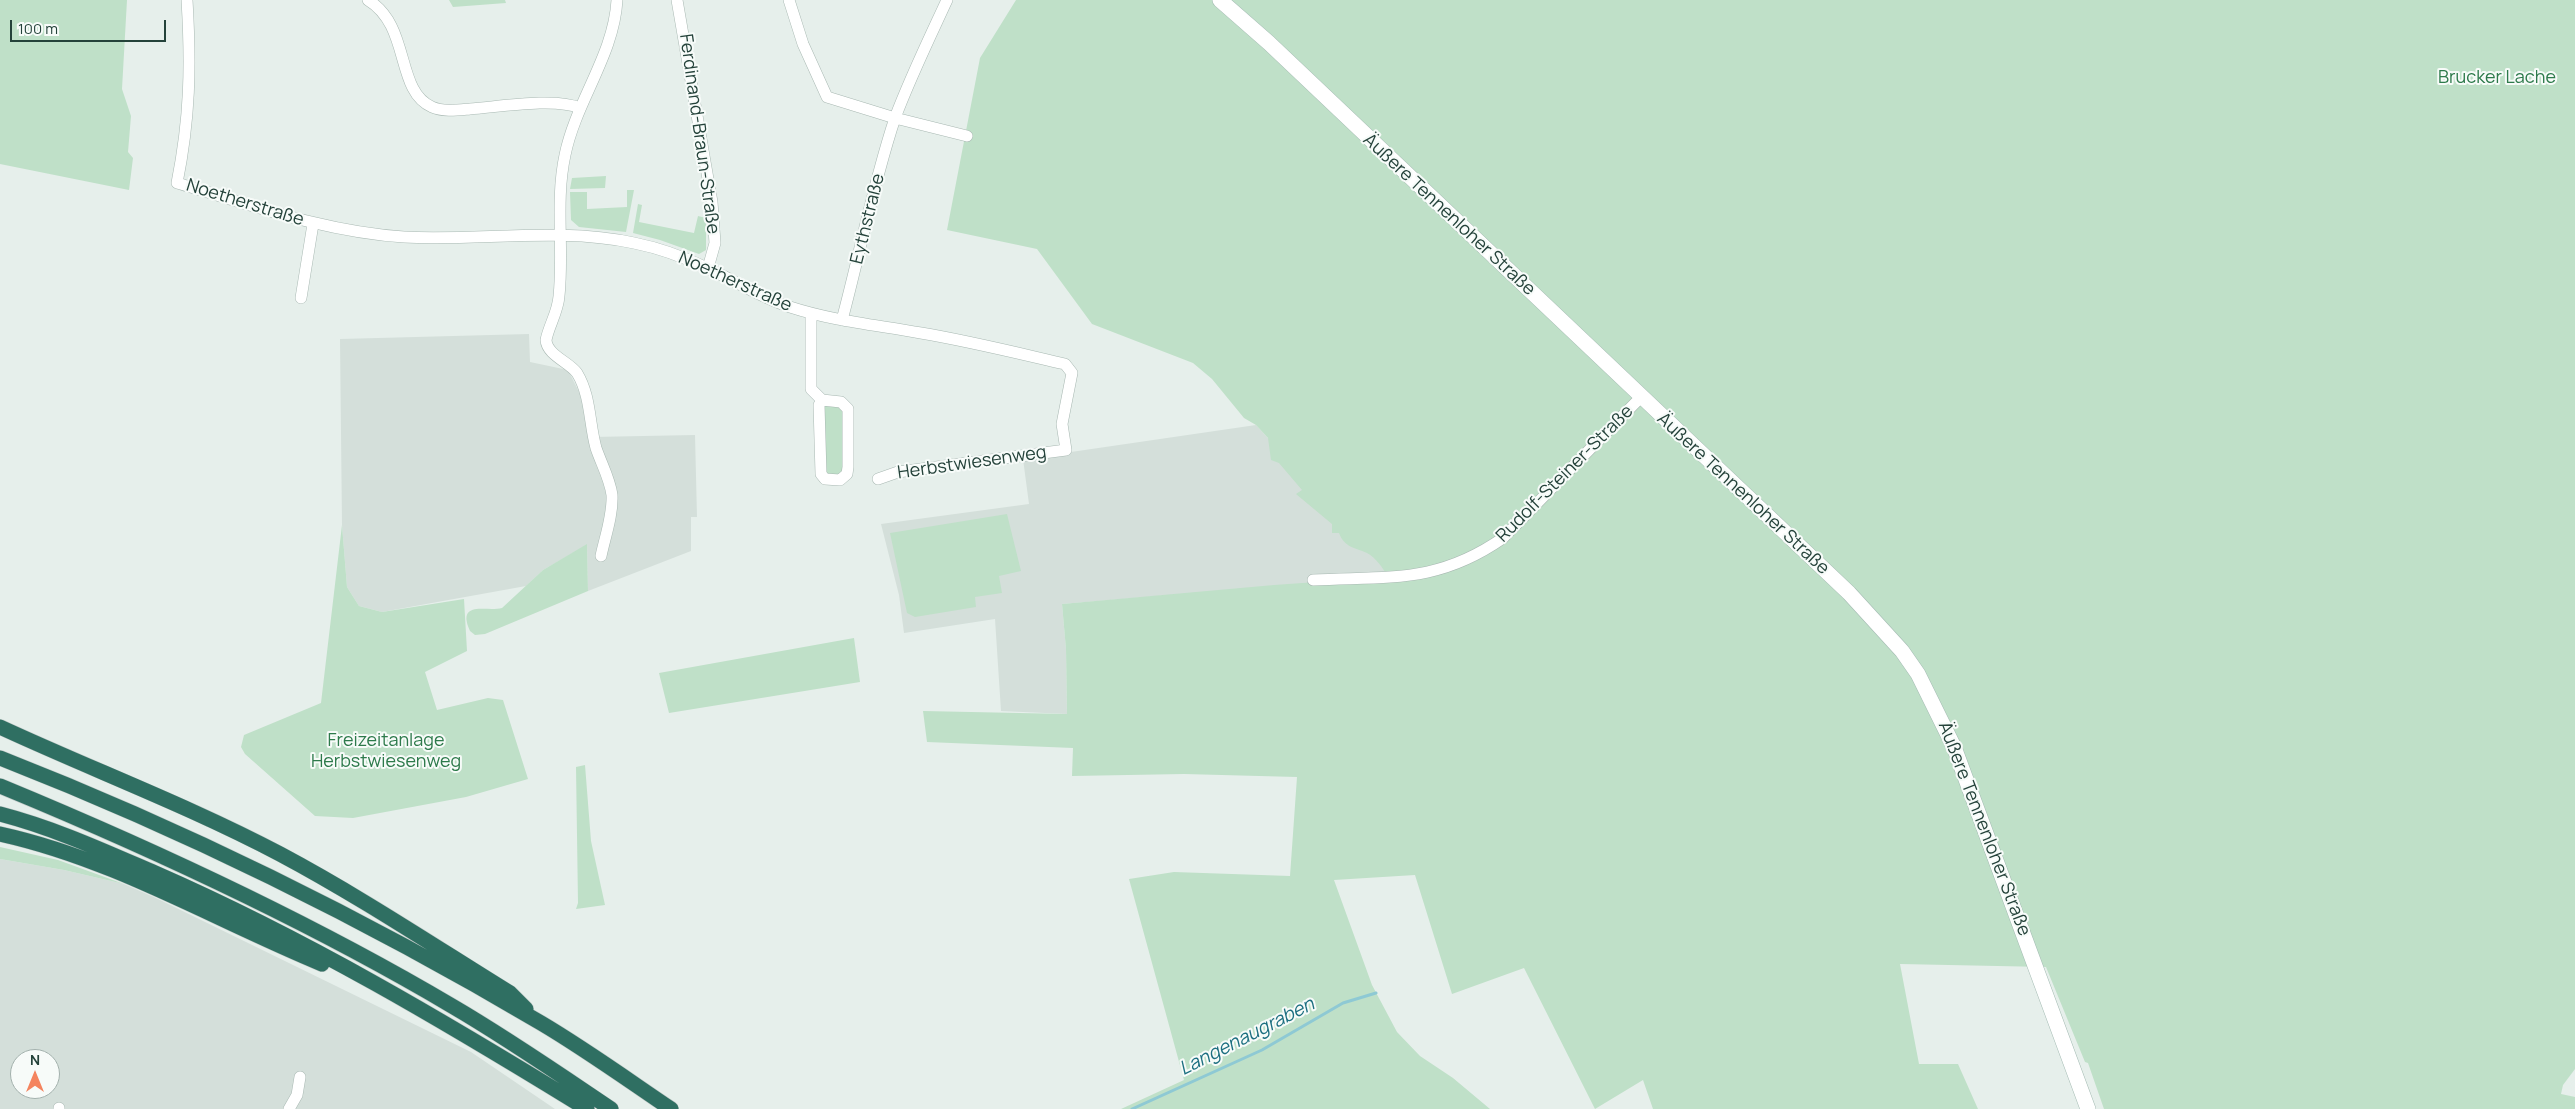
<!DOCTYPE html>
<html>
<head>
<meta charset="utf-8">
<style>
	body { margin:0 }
	#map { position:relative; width:2575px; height:1109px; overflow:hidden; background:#e6efeb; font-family:Manrope,sans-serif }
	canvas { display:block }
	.north { position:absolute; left:10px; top:1049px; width:50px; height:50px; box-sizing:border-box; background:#f7fbf9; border:1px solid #a3b1ad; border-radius:50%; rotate:0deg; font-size:14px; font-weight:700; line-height:20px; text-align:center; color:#24423a }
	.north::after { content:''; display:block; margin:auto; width:18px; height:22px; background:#f4845f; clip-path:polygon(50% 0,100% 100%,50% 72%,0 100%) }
	.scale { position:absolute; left:10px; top:20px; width:156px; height:22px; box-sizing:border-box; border:2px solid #24423a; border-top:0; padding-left:6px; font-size:15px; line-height:18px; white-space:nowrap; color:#24423a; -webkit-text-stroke:4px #f7fbf9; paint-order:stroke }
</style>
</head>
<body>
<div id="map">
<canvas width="2575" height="1109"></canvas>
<div class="north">N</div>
<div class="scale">100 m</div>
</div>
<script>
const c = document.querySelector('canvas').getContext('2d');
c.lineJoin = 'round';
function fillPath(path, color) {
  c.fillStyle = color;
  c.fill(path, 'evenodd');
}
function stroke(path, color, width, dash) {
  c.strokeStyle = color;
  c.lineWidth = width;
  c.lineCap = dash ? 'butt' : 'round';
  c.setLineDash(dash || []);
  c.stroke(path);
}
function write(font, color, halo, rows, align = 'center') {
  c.font = font + ' Manrope,sans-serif';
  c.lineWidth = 4;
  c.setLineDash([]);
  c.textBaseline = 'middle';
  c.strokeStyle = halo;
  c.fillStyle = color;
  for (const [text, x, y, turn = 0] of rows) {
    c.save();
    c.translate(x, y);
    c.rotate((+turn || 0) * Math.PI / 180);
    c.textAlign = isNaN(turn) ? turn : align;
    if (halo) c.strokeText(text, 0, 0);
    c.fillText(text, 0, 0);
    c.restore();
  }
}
fillPath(new Path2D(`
	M529,334l1,28 38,8 12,24 12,43 103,-2 2,82h-6v34l-103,40 -1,-46 -44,25 -17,16 -144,26 -23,-6 -12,-19 -5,-62 -2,-186z
	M1256,425l135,147 -3,5 -326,27 4,45 1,65 -66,-3 -6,-92 -91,14 -5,-38 -18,-71 148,-20 -6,-45z
	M0,859l64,11 60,14 32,14 315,154 84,57h-555zM20,1059h30v30h-30z`), '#d4dfda');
fillPath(new Path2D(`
	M0,0h127l-5,89 9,27 -3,36 5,6 -4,32 -129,-26z
	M449,0h56l1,3 -53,4z
	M1016,0h1559v1069l-12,16 -2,9 14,3v12h-471l-16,-46 -3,-1 -39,-95 -146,-3 19,100h39l20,45h-325l-10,-29 -48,29 -71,-141 -72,26 -37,-119 -81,5 38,105 25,47 23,24 33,22 37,31h-369l63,-29 -55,-201 45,-7 116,4 7,-99 -113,-3 -112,2 1,-28 -146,-6 -4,-31 144,3 -1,-65 -4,-45 212,-19 114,-8c-5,-9 -12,-19 -21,-24 -13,-6 -22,-5 -28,-20h-7v-9l-36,-30 6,-4 -23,-27 -8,-3 -3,-22 -12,-13 -12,-7 -32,-39 -19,-16 -101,-39 -55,-75 -90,-19 33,-172z
	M606,176l-1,12 -35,1 2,-11z
	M627,190h7l-8,42 -47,-5 -8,-7 -1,-28h17v17l40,-2z
	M638,204l4,1 -3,17 55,11 4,-17 8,2v32l-7,4 -39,-14 -27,-7z
	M824,406l20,1v66l-12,4 -7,-5z
	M1007,514l14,57 -22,5 3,17 -27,4 1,10 -61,10 -8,-4 -17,-80z
	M342,525l5,62 12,19 23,6 82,-13 3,52 -42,21 12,38 51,-12 15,2 25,79 -62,18 -113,21 -38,-2 -70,-62 -4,-7 3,-12 77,-32z
	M587,544l1,47 -103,43 -10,1 -5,-4c-14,-31 17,-19 32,-23l41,-38z
	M854,638l6,44 -191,31 -10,-40z
	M585,765l6,76 14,64 -29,4 2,-6 -2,-136z
	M0,847l58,13 66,24 -60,-14 -64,-11z`), '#bfe0c8');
stroke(new Path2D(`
	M1132,1109l130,-59 81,-47 33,-10`), '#8ec9d4', 3);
const street = new Path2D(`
	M187,0c4,66 3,118 -10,183 75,22 148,49 227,54 76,4 155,-10 230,6 25,5 50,14 73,25 29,13 54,30 83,39 43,14 87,18 131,26 48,8 96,20 144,31l7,9 -10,51 4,26 -168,22 -20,7
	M368,0c43,26 27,91 64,107 11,5 26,3 38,2 28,-2 85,-12 110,-1
	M677,0l35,202 3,41 -7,25
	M789,0l14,44 24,53 68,21 72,18
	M301,298l12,-74
	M811,313v76l11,11 -3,5 2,69 4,5 15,1 7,-6 1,-7v-58l-7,-7 -19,-2
	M842,320c18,-67 31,-136 53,-202 15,-40 34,-79 52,-118
	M601,556c4,-19 12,-41 11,-61 -2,-16 -11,-32 -16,-47 -7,-25 -5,-52 -19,-75 -8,-11 -30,-18 -31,-33 3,-15 12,-28 13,-44 5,-46 -4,-95 6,-141 11,-54 49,-100 52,-155
	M1313,580c76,-4 124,4 190,-42l138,-141
	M59,1108v1
	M289,1109l8,-14 3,-18`);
const secondary = new Path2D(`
	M1220,0l49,43 580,550 53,58 16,23 36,73 134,362`);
const highway = new Path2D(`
	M0,727c93,43 189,79 280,127 79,42 154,92 230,139l16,16
	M0,758c187,73 368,163 541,265 44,26 87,57 130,86
	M0,786c155,64 308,135 452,220 55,32 107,68 159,103
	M0,814c54,14 104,37 155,59 151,66 292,150 432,236
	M0,834c114,25 215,86 322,130`);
stroke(street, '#a8b8b2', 12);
stroke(secondary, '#a4bbb3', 16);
stroke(highway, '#c2cac8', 16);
stroke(street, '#fff', 11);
stroke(secondary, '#fff', 15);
stroke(highway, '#2f6f62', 15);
write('18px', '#2d7a4b', '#f7fbf9', [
	["Brucker Lache",2497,78],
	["Freizeitanlage",386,741],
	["Herbstwiesenweg",386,762]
]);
write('18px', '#24423a', '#f7fbf9', [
	["Ferdinand-Braun-Straße",699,134,82],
	["Noetherstraße",245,203,17],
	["Äußere Tennenloher Straße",1449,215,43],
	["Eythstraße",868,219,-76],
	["Noetherstraße",735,282,24],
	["Herbstwiesenweg",972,463,-8],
	["Rudolf-Steiner-Straße",1565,474,-45],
	["Äußere Tennenloher Straße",1743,494,43],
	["Äußere Tennenloher Straße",1984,829,69]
]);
write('italic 19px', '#1c6f80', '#f7fbf9', [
	["Langenaugraben",1247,1037,-27]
]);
</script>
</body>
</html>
